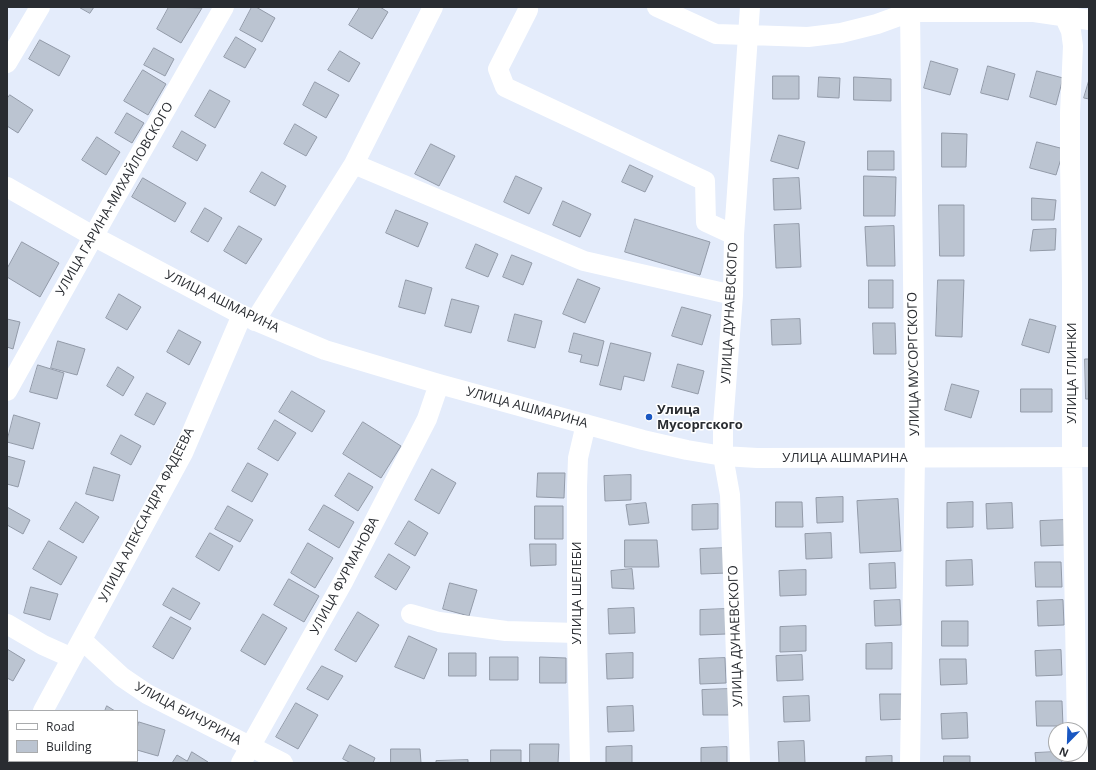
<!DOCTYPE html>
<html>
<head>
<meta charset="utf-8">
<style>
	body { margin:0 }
	#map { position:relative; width:1096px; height:770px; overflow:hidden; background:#e4ecfb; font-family:"Open Sans",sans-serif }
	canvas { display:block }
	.frame { position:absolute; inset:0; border:8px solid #292c31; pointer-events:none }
	.legend { position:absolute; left:8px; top:710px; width:130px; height:52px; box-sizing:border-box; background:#fff; border:1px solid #a9abad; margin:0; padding:5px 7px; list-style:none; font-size:12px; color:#292c31 }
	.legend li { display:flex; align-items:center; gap:8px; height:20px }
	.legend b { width:20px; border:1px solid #a9abad }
	.north { position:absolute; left:1048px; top:722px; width:40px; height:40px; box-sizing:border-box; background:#fff; border:1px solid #a9abad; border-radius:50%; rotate:203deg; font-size:11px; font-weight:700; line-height:16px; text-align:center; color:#292c31 }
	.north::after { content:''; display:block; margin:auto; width:14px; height:18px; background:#1957c2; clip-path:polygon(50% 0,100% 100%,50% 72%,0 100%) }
</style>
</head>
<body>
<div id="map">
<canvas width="1096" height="770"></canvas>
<div class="frame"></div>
<ul class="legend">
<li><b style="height:5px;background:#fff"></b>Road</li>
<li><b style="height:11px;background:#bbc4d1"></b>Building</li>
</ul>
<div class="north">N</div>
</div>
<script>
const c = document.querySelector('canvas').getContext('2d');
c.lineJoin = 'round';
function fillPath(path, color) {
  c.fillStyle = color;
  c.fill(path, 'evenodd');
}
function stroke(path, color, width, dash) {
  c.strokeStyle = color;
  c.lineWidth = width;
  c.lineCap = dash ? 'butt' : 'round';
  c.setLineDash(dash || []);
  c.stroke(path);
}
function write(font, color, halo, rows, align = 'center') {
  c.font = font + ' "Open Sans",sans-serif';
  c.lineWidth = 3;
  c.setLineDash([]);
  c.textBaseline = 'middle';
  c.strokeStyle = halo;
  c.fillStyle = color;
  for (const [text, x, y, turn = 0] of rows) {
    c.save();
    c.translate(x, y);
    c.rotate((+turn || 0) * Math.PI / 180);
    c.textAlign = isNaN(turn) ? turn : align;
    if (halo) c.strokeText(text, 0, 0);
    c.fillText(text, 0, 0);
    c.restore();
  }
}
const building = new Path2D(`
	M79,7h15l-4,6z
	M169,7l33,1 -21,35 -24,-14z
	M252,7h4l19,11 -13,24 -22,-12z
	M360,7h20l8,5 -16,27 -23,-14z
	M236,37l20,12 -11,19 -21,-11z
	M40,40l30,16 -11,20 -30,-17z
	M154,48l20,11 -9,17 -21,-11z
	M340,51l20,12 -11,19 -21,-12z
	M931,61l27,8 -8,26 -26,-7z
	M988,66l27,8 -7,26 -27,-7z
	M143,70l23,14 -18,31 -24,-14z
	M1037,71l26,7 -7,27 -26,-8z
	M773,76h26v23h-26z
	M819,77l21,1 -1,20 -21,-1z
	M854,77l37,2v22l-37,-1z
	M1089,80v19l-5,-1z
	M315,82l24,13 -13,23 -23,-13z
	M210,90l20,11 -15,27 -20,-12z
	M10,95l23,15 -15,23 -11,-7v-27z
	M127,113l17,10 -12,20 -17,-10z
	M295,124l22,13 -11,19 -22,-12z
	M182,131l24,14 -9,16 -24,-14z
	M942,133l25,1 -1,33h-24z
	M779,135l26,7 -7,27 -27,-8z
	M97,137l23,15 -14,23 -24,-15z
	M1037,142l27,7 -8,26 -26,-7z
	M431,144l24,12 -16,30 -24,-12z
	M868,151h26v19h-26z
	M630,165l23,11 -8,16 -23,-10z
	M262,172l24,14 -11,20 -25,-14z
	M516,176l26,12 -13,26 -25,-12z
	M864,176l32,1 -1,39h-31z
	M143,178l43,25 -11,19 -43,-25z
	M799,178l2,31 -27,1 -1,-31z
	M1032,198l24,2 -2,20h-22z
	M563,201l28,13 -11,23 -27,-12z
	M939,205h25v51h-24z
	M205,208l17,10 -14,24 -17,-10z
	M396,210l32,13 -10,24 -32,-14z
	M635,219l75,23 -10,33 -75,-23z
	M799,224l2,43 -25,1 -2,-43z
	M239,226l23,13 -16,25 -22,-13z
	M894,226l1,40h-28l-2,-39z
	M1056,229l-1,21 -25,1 3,-21z
	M22,242l37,21 -19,34 -33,-20v-8z
	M476,244l22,10 -10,23 -22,-9z
	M512,255l20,8 -9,22 -20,-8z
	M578,279l22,9 -15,35 -22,-9z
	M406,280l26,8 -7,26 -26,-7z
	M869,280h24v28h-24z
	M938,280h26l-2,57 -26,-1z
	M119,294l22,13 -14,23 -21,-12z
	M452,299l27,7 -8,27 -26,-7z
	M682,307l29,8 -9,30 -30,-9z
	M515,314l27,7 -7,27 -27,-7z
	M7,319l13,3 -7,27 -6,-2z
	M800,319l1,25 -29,1 -1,-25z
	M1030,319l26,7 -7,27 -27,-8z
	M873,323h22l1,31h-22z
	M179,330l22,12 -12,23 -22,-13z
	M574,333l30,8 -6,25 -18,-4 2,-7 -13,-3z
	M58,341l27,8 -8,26 -26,-7z
	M611,343l40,10 -7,28 -20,-5 -3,14 -21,-5z
	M1085,359h4v40h-3z
	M678,364l26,7 -6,23 -26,-7z
	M38,365l26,8 -7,26 -27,-7z
	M118,367l16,10 -11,19 -16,-10z
	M952,384l27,7 -8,27 -26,-8z
	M1021,389h31v23h-31z
	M292,391l33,20 -13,21 -33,-20z
	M147,393l19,10 -12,22 -19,-10z
	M14,415l26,8 -7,26 -26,-7z
	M275,420l21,13 -18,28 -20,-12z
	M363,422l38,24 -20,32 -38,-24z
	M121,435l20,11 -10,19 -20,-11z
	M7,456l18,5 -7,26 -11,-3z
	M248,463l20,11 -16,28 -20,-11z
	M94,467l26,8 -7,26 -27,-7z
	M432,469l24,14 -17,31 -24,-14z
	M349,473l24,14 -15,24 -23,-15z
	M538,473h27l-1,25 -27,-1z
	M631,475v25l-26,1 -1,-25z
	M843,497v25l-26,1 -1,-25z
	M898,499l3,52 -41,2 -3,-52z
	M76,502l23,15 -16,26 -23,-14z
	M776,502h26l1,25h-27z
	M973,502v25l-26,1v-25z
	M646,503l3,20 -20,2 -3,-20z
	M1012,503l1,25 -26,1 -1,-25z
	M718,504v25l-26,1v-25z
	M324,505l30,17 -15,26 -30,-18z
	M228,506l25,14 -13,22 -25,-13z
	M535,506h28v33h-28z
	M7,507l23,13 -7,14 -16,-9z
	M1066,520l1,25 -26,1 -1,-25z
	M409,521l19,12 -13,23 -20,-12z
	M210,533l23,13 -14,25 -23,-14z
	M831,533l1,25 -26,1 -1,-25z
	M625,540h32l2,27h-34z
	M49,541l28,16 -16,28 -28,-16z
	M308,543l25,15 -18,30 -24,-15z
	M530,544h26v21l-25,1z
	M727,548v25l-26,1 -1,-25z
	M389,554l21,13 -14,23 -21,-13z
	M972,560l1,25 -27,1v-25z
	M1035,562h26l1,25h-26z
	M895,563l1,25 -26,1 -1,-25z
	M632,569l2,20 -22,-1 -1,-17z
	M806,570v25l-26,1 -1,-25z
	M289,579l30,17 -15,26 -30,-17z
	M450,583l27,7 -8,26 -26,-7z
	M31,587l27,7 -8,26 -26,-7z
	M173,588l27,15 -10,17 -27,-15z
	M900,600l1,25 -26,1 -1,-25z
	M1063,600l1,25 -26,1 -1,-25z
	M634,608l1,25 -26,1 -1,-25z
	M726,609v25l-26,1v-25z
	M358,612l21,13 -23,37 -21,-12z
	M263,614l24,14 -22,37 -24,-14z
	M171,617l20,11 -18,31 -20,-12z
	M942,621h26v25h-26z
	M806,626v25l-26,1v-25z
	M409,636l28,13 -13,30 -29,-12z
	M892,643v26h-26v-25z
	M7,649l18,11 -12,21 -6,-3z
	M1061,650l1,25 -26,1 -1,-25z
	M449,653h27v23h-27z
	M633,653v25l-26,1 -1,-25z
	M802,655l1,25 -26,1 -1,-25z
	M490,657h28v23h-28z
	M540,657l26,1v25h-26z
	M725,658l1,25 -26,1 -1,-25z
	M940,659h26l1,25 -26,1z
	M322,666l21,10 -15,24 -21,-11z
	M729,689v26h-26l-1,-25z
	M880,694h26l1,25 -26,1z
	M809,696l1,25 -26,1 -1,-25z
	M1036,701h26l1,25h-26z
	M296,703l22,12 -20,34 -22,-12z
	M107,706l8,5h-10z
	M633,706l1,25 -26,1 -1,-25z
	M967,713l1,25 -26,1 -1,-25z
	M139,722l26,8 -7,26 -21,-6v-21z
	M804,741l1,22h-26l-1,-21z
	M530,744h29l-1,19h-28z
	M350,745l25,13 -2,5h-22l-8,-4z
	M632,746v17h-26v-16z
	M727,747v16h-26v-15z
	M391,749h29l1,14h-30z
	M491,750h30v13h-30z
	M192,752l16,10v1h-36l5,-8 10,6z
	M1056,752v2h5l1,9h-26l-1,-10z
	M892,756v7h-26v-6z
	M944,756h26v7h-26z
	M468,760v3h-32v-2z
	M72,761h15l7,2h-23z`);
fillPath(building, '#bbc4d1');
stroke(building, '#929aa8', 1);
stroke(new Path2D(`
	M657,7l59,27 32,1 60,2 33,-4 36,-9 33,-12h124l55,8
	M910,7l5,451 -5,305
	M528,10l-30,59 7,18 200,94 1,41 28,13
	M1065,18l6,13 2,15 -3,67v48l2,122v174l5,273
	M7,63l33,-56
	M354,164l230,97 149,34
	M7,187l86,49 149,79 83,35 114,34 204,56 44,10 36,6 34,2 332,-1
	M255,321l99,-157 79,-157
	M7,391l105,-188 112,-196
	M411,614l28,8 67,9 71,2
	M7,624l36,21 29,13
	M82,640l40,37 25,17 136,69
	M43,711l140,-258 59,-138
	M1078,754v9
	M14,763l1,-2
	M241,763l103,-183 83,-161 12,-35
	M580,763l-3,-130v-146l1,-29 8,-34
	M740,763l-10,-268 -7,-39v-31l10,-130 1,-60 16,-228`), '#fff', 20);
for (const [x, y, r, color] of [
	[649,417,4,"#1957c2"]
]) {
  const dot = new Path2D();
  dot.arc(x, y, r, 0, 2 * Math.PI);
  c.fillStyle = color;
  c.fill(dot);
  stroke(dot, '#fff', 1.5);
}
write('13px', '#292c31', '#fff', [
	["УЛИЦА ГАРИНА-МИХАЙЛОВСКОГО",115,199,-60],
	["УЛИЦА АШМАРИНА",222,302,26],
	["УЛИЦА ДУНАЕВСКОГО",730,313,-87],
	["УЛИЦА МУСОРГСКОГО",914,364,-91],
	["УЛИЦА ГЛИНКИ",1072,373,-90],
	["УЛИЦА АШМАРИНА",527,408,15],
	["УЛИЦА АШМАРИНА",845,458],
	["УЛИЦА АЛЕКСАНДРА ФАДЕЕВА",147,515,-63],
	["УЛИЦА ФУРМАНОВА",345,576,-62],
	["УЛИЦА ШЕЛЕБИ",577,593,-90],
	["УЛИЦА ДУНАЕВСКОГО",736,636,-92],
	["УЛИЦА БИЧУРИНА",188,714,28]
]);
write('bold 13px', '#292c31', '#fff', [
	["Улица",657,410],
	["Мусоргского",657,425]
], 'left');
</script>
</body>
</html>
